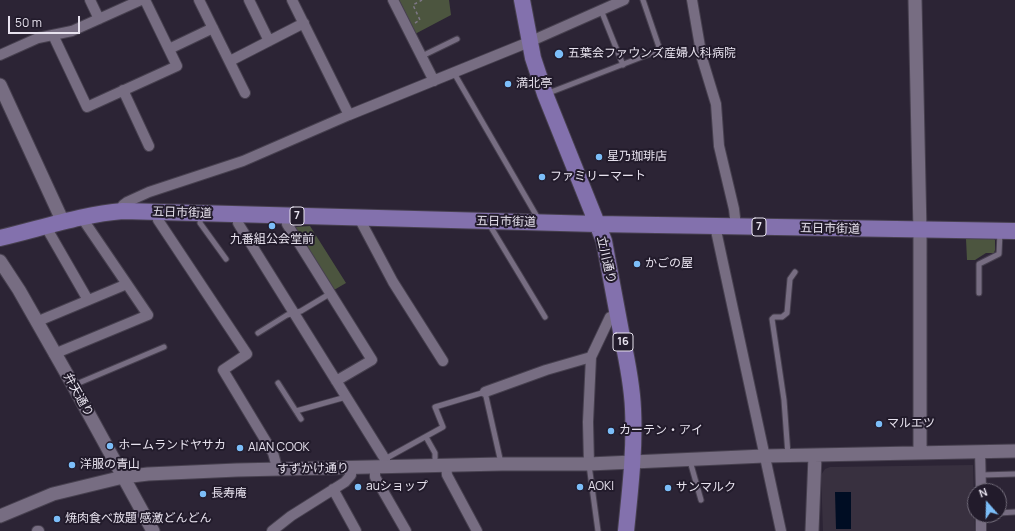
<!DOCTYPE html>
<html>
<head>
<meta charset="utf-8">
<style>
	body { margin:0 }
	#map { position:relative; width:1015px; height:531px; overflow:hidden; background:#2c2435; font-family:Manrope,sans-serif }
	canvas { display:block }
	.north { position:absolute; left:967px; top:483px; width:40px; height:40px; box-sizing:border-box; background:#221b2b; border:1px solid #716b79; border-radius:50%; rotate:340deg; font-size:11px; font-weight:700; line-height:16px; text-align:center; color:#e7e2ee }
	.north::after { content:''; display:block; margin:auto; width:14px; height:18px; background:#7cbef9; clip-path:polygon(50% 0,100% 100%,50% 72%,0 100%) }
	.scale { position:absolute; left:8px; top:16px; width:72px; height:18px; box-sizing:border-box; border:2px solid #e7e2ee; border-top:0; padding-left:5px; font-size:12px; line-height:14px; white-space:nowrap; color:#e7e2ee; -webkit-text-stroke:3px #221b2b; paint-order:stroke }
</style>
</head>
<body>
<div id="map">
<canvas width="1015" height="531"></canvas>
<div class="north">N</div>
<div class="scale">50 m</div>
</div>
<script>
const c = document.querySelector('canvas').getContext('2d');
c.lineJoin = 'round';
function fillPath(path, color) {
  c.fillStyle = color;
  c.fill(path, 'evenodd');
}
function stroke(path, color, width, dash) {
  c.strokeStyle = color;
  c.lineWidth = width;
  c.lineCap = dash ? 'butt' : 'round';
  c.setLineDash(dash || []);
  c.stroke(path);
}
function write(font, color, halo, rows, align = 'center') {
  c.font = font + ' Manrope,"Noto Sans JP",sans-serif';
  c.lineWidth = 4;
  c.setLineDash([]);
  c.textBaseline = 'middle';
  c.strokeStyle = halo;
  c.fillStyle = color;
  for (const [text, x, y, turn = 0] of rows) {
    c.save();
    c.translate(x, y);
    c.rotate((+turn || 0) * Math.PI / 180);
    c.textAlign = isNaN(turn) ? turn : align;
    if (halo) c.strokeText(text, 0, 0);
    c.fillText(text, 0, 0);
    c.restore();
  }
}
fillPath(new Path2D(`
	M973,465l2,66h-152l-2,-56 4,-6 5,-2z`), '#38303f');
fillPath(new Path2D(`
	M398,0h51l2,15 -36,19z
	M310,226l36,57 -12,7 -39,-63z
	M966,239h28l1,1v10l-1,3h-8l-11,7h-8z`), '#4c553f');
fillPath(new Path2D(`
	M835,492h16v37h-15z`), '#000d23');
const service = new Path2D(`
	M601,10l22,55
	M422,56l35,-17
	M454,73l85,147
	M546,94l114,-44 -17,-50
	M201,215l-1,8 26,36
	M489,224l56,93
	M979,293v-29l20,-10 1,-22
	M258,333l29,-18 14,-4 30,-18
	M278,383l23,36
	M74,385l90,-38
	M296,411l50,-14
	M426,437l9,16v12
	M788,455l-4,-55 -12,-81 2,-2h8l5,-4 3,-34 5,-7
	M385,459l58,-32 -8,-20 50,-15 16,71
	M690,461l11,39
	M589,465l9,66
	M981,475l34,-1
	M999,513l16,-1`);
const minor = new Path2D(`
	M90,0l9,19
	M199,0l46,93
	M249,0l20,41
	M292,0l57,115
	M393,0l41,81
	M692,0l10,58 14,46 3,42 15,63 2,17
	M53,35l34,72 90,-41 -32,-66
	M169,49l44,-21
	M0,55l38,-17 34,-7 69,-31
	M230,61l74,-38
	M123,90l26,56
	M123,211v-6l4,-3 22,-10 94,-31 106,-46 180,-73 95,-42
	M159,213l-1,7 89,134 -24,16 50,83 2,7 2,9
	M238,215v8l3,5 142,228 2,3 -1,7
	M287,216v8l85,136 -36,21
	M359,218l34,64 50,79
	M715,226l66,305
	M46,227l42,73
	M36,322l91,-38
	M54,354l94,-39 -66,-97
	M485,392l61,-22 45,-13
	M980,451l1,40
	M589,464l-1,-42 3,-65 19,-40 8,-2
	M446,465l1,10 30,56
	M375,467v10l31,54
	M333,489l23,42
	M37,531h2
	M272,531l19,-15 54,-34 6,-7v-7
	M981,531v-16`);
const tertiary = new Path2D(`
	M915,0l5,231v222
	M0,85l63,137
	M0,261l19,29 54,95 80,146
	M0,516l53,-22 70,-17 25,-3 89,-4 265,-6h87l175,-8 251,-5
	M812,531l3,-75`);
const primary = new Path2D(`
	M522,0l11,58 12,36 59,147c6,32 12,64 18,96 5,23 10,48 11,72 2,41 -3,82 -7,122
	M0,238c39,-9 83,-24 123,-27l474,13 418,7`);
stroke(service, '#47404f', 7);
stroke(minor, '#47404f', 12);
stroke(tertiary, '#47404f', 15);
stroke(primary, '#47404f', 18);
stroke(new Path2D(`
	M415,23l5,-3 -7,-15 9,-5`), '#7d7785', 1.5, [3, 3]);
stroke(service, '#776d82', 5);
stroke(minor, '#776d82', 10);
stroke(tertiary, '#776d82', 13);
stroke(primary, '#8371ad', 16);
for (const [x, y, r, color] of [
	[559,54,5,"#7cbef9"],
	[508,84,4,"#7cbef9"],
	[599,157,4,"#7cbef9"],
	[542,177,4,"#7cbef9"],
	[272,226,4,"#7cbef9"],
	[637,264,4,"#7cbef9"],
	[879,424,4,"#7cbef9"],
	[611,431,4,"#7cbef9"],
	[110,446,4,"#7cbef9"],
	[240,448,4,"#7cbef9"],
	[72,465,4,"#7cbef9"],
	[358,487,4,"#7cbef9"],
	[580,487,4,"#7cbef9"],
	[668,488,4,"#7cbef9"],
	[203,494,4,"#7cbef9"],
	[57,519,4,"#7cbef9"]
]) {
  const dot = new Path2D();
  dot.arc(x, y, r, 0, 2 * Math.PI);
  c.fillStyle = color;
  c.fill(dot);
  stroke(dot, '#221b2b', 1.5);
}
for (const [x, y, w] of [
	[297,216,14],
	[759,227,14],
	[623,342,20]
]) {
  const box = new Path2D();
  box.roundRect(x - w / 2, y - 9, w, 18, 3);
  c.fillStyle = '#221b2b';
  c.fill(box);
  stroke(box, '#e7e2ee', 1);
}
write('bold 11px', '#e7e2ee', null, [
	["7",297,216],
	["7",759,227],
	["16",623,342]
]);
write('12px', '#e7e2ee', '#221b2b', [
	["五葉会ファウンズ産婦人科病院",568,54],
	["満北亭",516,84],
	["星乃珈琲店",607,157],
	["ファミリーマート",550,177],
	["九番組公会堂前",272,240,"center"],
	["かごの屋",645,264],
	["マルエツ",887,424],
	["カーテン・アイ",619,431],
	["ホームランドヤサカ",118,446],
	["AIAN COOK",248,448],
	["洋服の青山",80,465],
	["auショップ",366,487],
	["AOKI",588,487],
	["サンマルク",676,488],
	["長寿庵",211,494],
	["焼肉食べ放題 感激どんどん",65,519]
], 'left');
write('12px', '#e7e2ee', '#221b2b', [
	["五日市街道",182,213,2],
	["五日市街道",506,222,1],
	["五日市街道",830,229,1],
	["立川通り",606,260,77],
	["弁天通り",78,395,61],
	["すずかけ通り",313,469,-1]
]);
</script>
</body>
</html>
